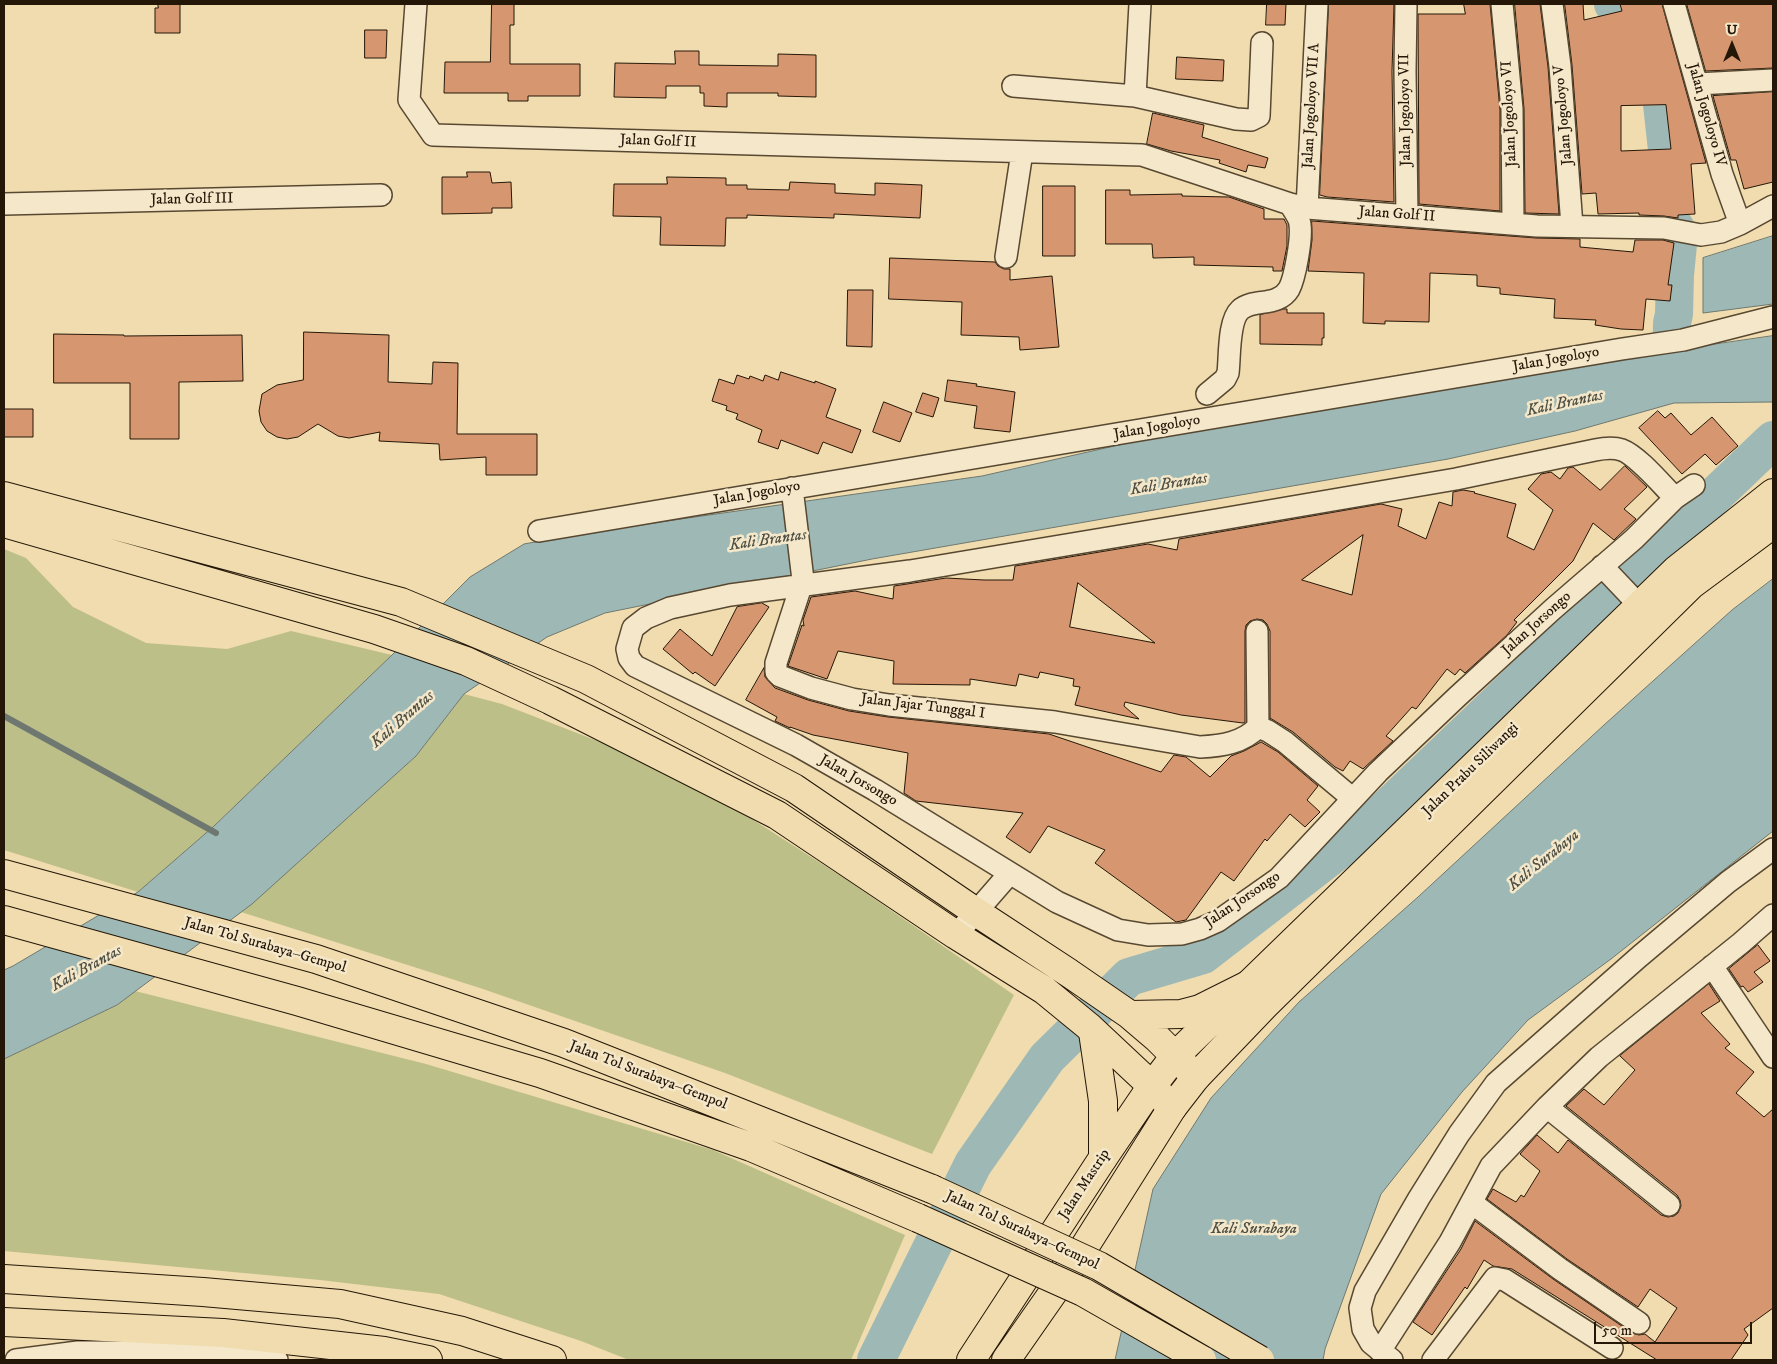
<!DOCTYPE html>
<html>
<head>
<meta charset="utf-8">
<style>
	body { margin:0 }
	#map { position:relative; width:1777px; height:1364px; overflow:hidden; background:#f0dcae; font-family:"IM FELL DW Pica",serif }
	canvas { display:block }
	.frame { position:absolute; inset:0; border:5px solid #251708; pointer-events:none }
	.north { position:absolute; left:1707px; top:20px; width:50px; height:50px; -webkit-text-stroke:4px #f5e8ca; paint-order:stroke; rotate:0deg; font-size:14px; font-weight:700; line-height:20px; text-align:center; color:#251708 }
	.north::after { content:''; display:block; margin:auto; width:18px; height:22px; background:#251708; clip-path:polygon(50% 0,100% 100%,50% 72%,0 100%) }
	.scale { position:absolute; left:1594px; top:1322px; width:158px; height:22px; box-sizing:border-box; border:2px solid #251708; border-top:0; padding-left:6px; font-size:15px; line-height:18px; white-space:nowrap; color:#251708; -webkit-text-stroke:4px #f5e8ca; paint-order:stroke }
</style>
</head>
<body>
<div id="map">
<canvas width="1777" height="1364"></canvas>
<div class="frame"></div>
<div class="north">U</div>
<div class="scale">50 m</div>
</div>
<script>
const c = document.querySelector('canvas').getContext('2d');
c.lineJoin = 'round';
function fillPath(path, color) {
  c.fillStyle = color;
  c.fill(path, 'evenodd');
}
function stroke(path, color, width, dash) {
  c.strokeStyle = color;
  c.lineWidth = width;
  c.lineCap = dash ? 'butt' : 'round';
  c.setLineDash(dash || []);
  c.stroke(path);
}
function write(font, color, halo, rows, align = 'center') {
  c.font = font + ' "IM FELL DW Pica",serif';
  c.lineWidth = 5;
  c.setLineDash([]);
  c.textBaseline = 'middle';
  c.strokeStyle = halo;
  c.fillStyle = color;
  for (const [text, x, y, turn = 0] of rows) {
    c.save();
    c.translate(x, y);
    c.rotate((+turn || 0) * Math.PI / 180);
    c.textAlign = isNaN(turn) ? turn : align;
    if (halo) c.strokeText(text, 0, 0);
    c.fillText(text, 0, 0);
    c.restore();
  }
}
fillPath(new Path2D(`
	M4,549l22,9 47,49 73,36 81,6 64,-18 101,24 -179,172 -75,65 -134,-42z
	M464,694l38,10 106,41 133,67 106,68 167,115 -82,159 -207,-81 -245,-85 -239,-76 175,-156z
	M135,991l291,73 287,86 192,85 -54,125h-222l-48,-19 -142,-47 -119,-14 -316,-29v-192l113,-54z`), '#bdbf88');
const water = new Path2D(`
	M1773,236v68l-70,9v-55z
	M1773,336v66l-99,1 -99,28 -127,28 -576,100 -267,54 -58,24 -83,57 -48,62 -164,148 -135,101 -113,54v-89l9,-4 125,-74 75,-65 179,-172 78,-78 54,-33 66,-12 392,-56 194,-44 340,-59z
	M1773,579v252l-162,128 -83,61 -66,72 -81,102 -56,155 -2,11h-208l38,-171 58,-91 88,-96 119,-105 186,-172 128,-115z`);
fillPath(water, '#9eb9b5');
stroke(water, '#6e7870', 1);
stroke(new Path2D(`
	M4,716l212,117`), '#6e7870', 6);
stroke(new Path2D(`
	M1613,4l24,37 19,20 5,34 6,55 1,65 11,19 -4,41 -1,39 -2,9 -1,58
	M876,1360l97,-196 74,-106 82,-81 74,-22 158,-122 412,-393`), '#9eb9b5', 38);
const building = new Path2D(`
	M158,4h22v29h-25v-25h3z
	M492,4h22v21h-4v39h70v32h-52v5h-20v-8h-64l1,-31h45z
	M1267,4h19l-1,21h-19z
	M1329,4h65l-2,67 2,131 -67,-5 -7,-2z
	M1464,4h26l10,106v101l-81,-7 -1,-190h47z
	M1515,4h25l8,63 11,147 -34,-1 -1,-104z
	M1565,4h18l1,16 38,-9 -2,-7h42l44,159 -15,1 4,50 -17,1v3l-14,-2 -25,-1v-2l-41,1 -2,-21 -14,1 -10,-129zM1666,105l5,44 -50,2v-45z
	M1687,4h86v64l-67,3z
	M365,30h22l-1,28h-21z
	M675,51h24v14l79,1v-12l38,1v42l-38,-1v-3h-51v14l-23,-1v-13h-4v-7h-34v12l-52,-1 1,-34 60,1z
	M1177,57l47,3 -1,21 -47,-2z
	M1773,92v90l-29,7 -8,-29h-5l-18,-64z
	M1153,113l51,12 -2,12 66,21 -3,10 -17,-3 -2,7 -27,-9 1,-3 -49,-9 -24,-7z
	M467,172h23l2,11 19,-1 1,26h-20v5l-50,1v-37h25z
	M667,177l59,1v7h21v4l42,1 1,-8 45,2v9l40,2v-12l47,2 -2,33 -86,-4v4l-87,-3v3h-21l-1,28 -65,-1 1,-28 -48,-1 1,-32h53z
	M1043,186h32v70h-32z
	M1106,190h24v5l52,-1v2l47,1 35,12v10h20l3,6v21l-5,25h-9v-4l-79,-2v-8l-41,1 -1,-14h-46z
	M1312,221l224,17 44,1v8l53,5 2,-12h28l11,3 -6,42h4l-2,16 -24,-2 -3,31 -22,-1 -26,-4 1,-5 -42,-2 1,-19 -55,-5v-6l-23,-2v-11l-47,-2 -1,49 -44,-1v3l-22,-1 1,-50 -56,-2 4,-31z
	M890,258l105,4 3,4 6,3h6v11l42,-4 7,71 -39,3 -1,-13 -58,-2 1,-33 -73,-3z
	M848,290h25l-1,57 -25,-1z
	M1284,309h3v4h37v25h-2v7l-62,-1v-29z
	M304,332l85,3 -1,47 44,2 1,-22 25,1 -1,71h80v41h-51v-18l-46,3 -1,-16 -60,-3 1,-9 -31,6 -11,-2 -20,-12 -20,13 -11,2 -10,-2 -10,-6 -6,-9 -2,-11 3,-17 15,-9 26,-5z
	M54,334l70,1v1l118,-1 1,46 -64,1v57h-49v-56h-76z
	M781,372l34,11v-2l21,8 -10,28 35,13 -9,23 -29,-11 -5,12 -37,-14 -3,9 -20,-7 4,-12 -26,-11 2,-5 -12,-4 1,-4 -15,-5 7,-22 15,5 3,-9 12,4 1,-3 13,5 2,-6 13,5z
	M948,380l29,4 -1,2 39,6 -5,40 -36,-4 3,-22 -32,-5z
	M923,393l16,5 -6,19 -17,-5z
	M884,402l28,11 -12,29 -27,-10z
	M4,409h29v28h-29z
	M1658,411l7,7 6,-5 20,22 21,-18 26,29 -22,19 -11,-11 -23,20 -43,-46z
	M1625,466l22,21 -23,22 12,10 -22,21 -21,-17 -20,38 -59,59 3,2 -10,13 -42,38 -5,-4 -5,6 -8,-6 -31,40 -4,-2 -26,29 7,5 -30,28 -13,-8 -7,10 -8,-4 -42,-35 -23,-14v-87l-3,-7 -4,-4 -6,-1 -7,2 -4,4 -1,6v91l-2,1 -62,-8 -56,-13 -1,4 15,13 -64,-14 5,-18 -7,-1 1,-7 -34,-7 -2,6 -19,-4 -3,12 -46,-7v6l-77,-1 1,-23 -56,-10 -11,28 -39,-13 14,-41 2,1 -1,-6 8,-23 44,-6 38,8 1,-13 52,-8 38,2h29l2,-14 133,-22 29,6 2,-11 202,-35 21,5 -4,17 28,13 13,-37 13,4 1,-14 10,-2 12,2 -1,1 42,11 -9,33 27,13 19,-40 -25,-21 13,-15 10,-2 9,7 8,-11 5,-1 27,23zM1363,535l-11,60 -50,-15zM1078,583l77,60 -85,-16z
	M762,603l7,4 -54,79 -20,-14 -2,2 -30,-25 17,-20 32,27 25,-49z
	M764,668l1,9 10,11 33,12 41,11 39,6 161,17 112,38 13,-17 12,2 24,20 21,-21 13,-5 17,-9 17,10 40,34 -11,14 13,12 -15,15 -15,-13 -23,27 -2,-2 -31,42 -13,-9 -35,48 -10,2 -81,-59 10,-13 -57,-24 -18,27 -24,-16 17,-24 -107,-12 -12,-8 4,-40 -95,-18 -23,-8v1l-15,-7 2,-4 -31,-17z
	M1758,945l12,16 -16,11 9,10 -15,10 -5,-6 -2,1 -12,-18z
	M1709,984l11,17 -19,12 29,31 -5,4 29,24 -18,21 28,24 9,-8v199l-29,21 4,6 -17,25h-74l-145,-91 -19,-3 -9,-6 -17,29 -2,-2 -33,48 -19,-13 48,-73 14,-28 78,58 79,54 7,2 6,-1 10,8 22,-34 -27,-19 -12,18 -71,-48 -80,-60 6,-10 23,13 5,-7 3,2 16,-26 -20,-17 17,-19 21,18 10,-13 93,75 7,2 6,-1 4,-3 3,-7 -1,-6 -3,-5 -111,-89 18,-17 20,16 31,-35 -15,-14z`);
fillPath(building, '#d6966f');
stroke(building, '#251708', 1);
const minor = new Path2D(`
	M416,4l-7,96 24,35 709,20 148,49 17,4 230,18 127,2 37,7 20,-3 19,-8 33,-18
	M1406,4l-1,67 2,145
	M1502,4l10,105 1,115
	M1552,4l8,62 12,160
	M1674,4l48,170 18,50
	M1697,84l76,-4
	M1013,86l122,10 5,-92
	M1135,96l101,23 15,1 8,-4 3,-73
	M4,204l377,-9
	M1307,208l10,-204
	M1006,257l16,-105
	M1207,394l18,-15 3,-6c2,-15 0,-52 12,-63 10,-9 26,-6 37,-11 5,-2 9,-5 12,-10 6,-11 13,-51 11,-64 0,-7 -7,-15 -10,-21
	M792,488l11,92 -27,83v9l4,4 31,12 41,11 37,6 166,17 145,25c21,-1 43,-4 58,-20
	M1675,498c-13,-13 -37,-42 -53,-48 -9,-3 -17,-2 -27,0l-139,29 -234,40 -312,52 -180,24 -60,13 -24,10 -13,10 -6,21 2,9 6,8 161,79 79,45 182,112 61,28 30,5 34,-1 18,-5 18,-8 61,-43 99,-106 80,-76 95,-87 81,-70 41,-41 19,-13
	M539,531l1083,-182 61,-9 90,-23
	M1602,566l38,40
	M1257,631l1,96 10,4 17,11 67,56
	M956,935l54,-62
	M1712,966l61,91
	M1547,1107l122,98
	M1472,1203l88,66 79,54
	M1380,1351l70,-109 41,-76 56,-59 52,-50 142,-114 32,-28
	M16,1360l62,-8h145l54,8
	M1392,1360l-21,-17 -8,-14 -3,-21 5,-17 54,-93 40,-64 37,-51 144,-127 88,-74 45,-33
	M1433,1360l62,-82 10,2 107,68`);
const primary = new Path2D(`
	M971,1360l132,-202 49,-72 23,-30 501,-486 97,-77
	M1006,1360l74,-106 92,-146 24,-31 68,-71 427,-421 82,-61`);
const motorway = new Path2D(`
	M4,496l397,106 185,77 208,109 182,124 93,61 61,42 27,23 39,39
	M4,523l370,106 92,32 84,39 227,115 179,120 88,55 44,36 64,60 20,22
	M4,874l312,85 248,84 368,146
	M4,920l293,81 243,72 211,74 167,71
	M1130,1015l51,-1 19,-5 48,-24
	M1093,1032l10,69v57
	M4,1279l199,13 137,12 122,27 90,29
	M4,1322l219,11 161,18 44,9`);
stroke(minor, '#584832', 24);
stroke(primary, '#251708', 30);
stroke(motorway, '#251708', 30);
stroke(minor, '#f5e8ca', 21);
stroke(primary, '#f0dcae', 28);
stroke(motorway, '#f0dcae', 28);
const motorwayBridge = new Path2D(`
	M932,1189l167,77 161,94
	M918,1218l165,74 119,68`);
stroke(motorwayBridge, '#251708', 30, []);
stroke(motorwayBridge, '#f0dcae', 28);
write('15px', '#251708', '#f5e8ca', [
	["Jalan Jogoloyo VII A",1312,106,-87],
	["Jalan Jogoloyo VII",1406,110,-91],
	["Jalan Jogoloyo VI",1510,114,-93],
	["Jalan Jogoloyo V",1564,115,-95],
	["Jalan Jogoloyo IV",1706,115,74],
	["Jalan Golf II",658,142,2],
	["Jalan Golf III",192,200,-1],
	["Jalan Golf II",1397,215,4],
	["Jalan Jogoloyo",1556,360,-10],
	["Jalan Jogoloyo",1157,428,-10],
	["Jalan Jogoloyo",757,494,-10],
	["Jalan Jorsongo",1537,624,-42],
	["Jalan Jajar Tunggal I",923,707,7],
	["Jalan Prabu Siliwangi",1471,770,-44],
	["Jalan Jorsongo",858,781,30],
	["Jalan Jorsongo",1243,900,-34],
	["Jalan Tol Surabaya–Gempol",265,946,16],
	["Jalan Tol Surabaya–Gempol",648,1076,21],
	["Jalan Mastrip",1085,1185,-57],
	["Jalan Tol Surabaya–Gempol",1022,1231,25]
]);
write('italic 16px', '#4f5045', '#f5e8ca', [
	["Kali Brantas",1565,404,-12],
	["Kali Brantas",1169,485,-9],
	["Kali Brantas",768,541,-8],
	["Kali Brantas",403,720,-41],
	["Kali Surabaya",1544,861,-39],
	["Kali Brantas",87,969,-29],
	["Kali Surabaya",1254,1230]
]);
</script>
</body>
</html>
